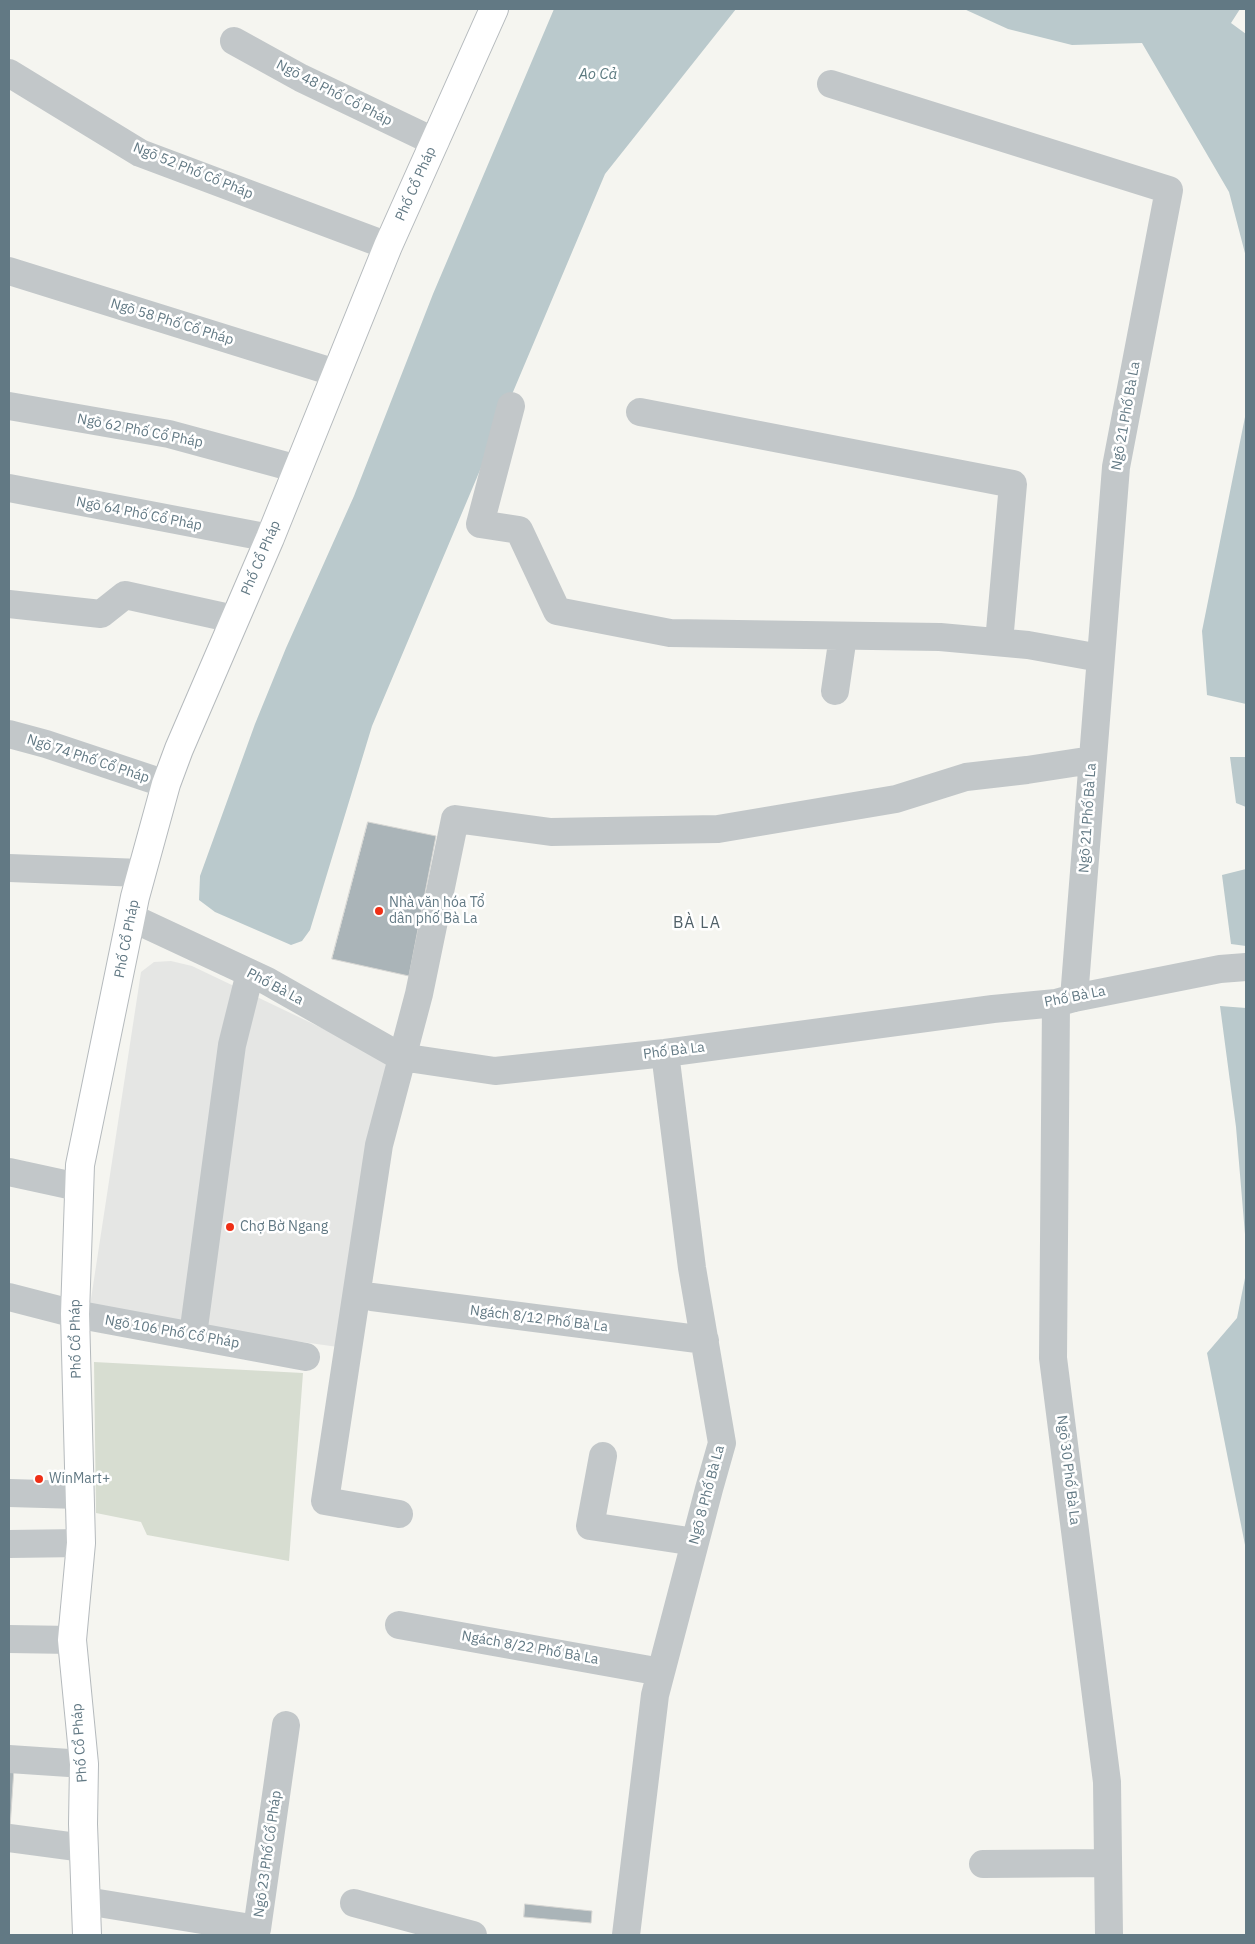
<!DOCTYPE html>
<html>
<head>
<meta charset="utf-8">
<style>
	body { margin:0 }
	#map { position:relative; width:1255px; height:1944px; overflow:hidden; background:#f5f5f0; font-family:"IBM Plex Sans",sans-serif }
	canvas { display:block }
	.frame { position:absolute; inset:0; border:10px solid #627984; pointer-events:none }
</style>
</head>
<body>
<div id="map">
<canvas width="1255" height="1944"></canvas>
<div class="frame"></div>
</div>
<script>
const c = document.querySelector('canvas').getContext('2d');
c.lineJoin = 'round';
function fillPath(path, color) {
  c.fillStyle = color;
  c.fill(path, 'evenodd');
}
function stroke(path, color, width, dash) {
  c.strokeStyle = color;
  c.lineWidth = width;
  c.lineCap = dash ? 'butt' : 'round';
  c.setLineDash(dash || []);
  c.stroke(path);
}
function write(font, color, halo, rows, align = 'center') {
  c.font = font + ' "IBM Plex Sans",sans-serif';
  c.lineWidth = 5;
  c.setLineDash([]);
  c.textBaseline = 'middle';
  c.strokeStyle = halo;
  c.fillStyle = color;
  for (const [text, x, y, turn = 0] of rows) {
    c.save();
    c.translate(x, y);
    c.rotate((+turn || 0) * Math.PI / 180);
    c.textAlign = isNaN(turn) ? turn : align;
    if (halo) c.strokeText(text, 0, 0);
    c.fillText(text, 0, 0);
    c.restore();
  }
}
fillPath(new Path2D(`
	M171,961l21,5 199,95 -53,286 -249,-35 52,-340 13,-10z`), '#e5e6e4');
fillPath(new Path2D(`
	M94,1362l209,11 -14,188 -142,-26 -6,-13 -45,-9z`), '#d7ddd1');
fillPath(new Path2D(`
	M554,9h182l-131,165 -233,552 -62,204 -8,11 -11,4 -76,-33 -16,-12 1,-24 55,-152 31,-76 68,-152 79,-202z
	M964,9h276l-9,14 15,11v223l-17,-65 -87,-149 -70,2 -64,-16z
	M1246,412v292l-39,-9 -5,-64z
	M1230,757h16v50l-10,-4z
	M1246,869v77l-15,-2 -9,-69z
	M1220,1006l26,2v238l-10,-119z
	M1246,1273v277l-39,-197 30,-35z`), '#bac9cc');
const building = new Path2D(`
	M368,822l68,14 -27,140 -77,-17z
	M9,1767l5,1 -4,60h-1z
	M525,1904l67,7 -1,12 -67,-6z`);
fillPath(building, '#aab4b8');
stroke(building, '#d6d6d3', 1);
const major = new Path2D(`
	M87,1935l-4,-111 1,-60 -12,-124 9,-97 -6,-229 5,-149 55,-268 31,-113 13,-35 91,-211 118,-292 106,-237`);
stroke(major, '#b5babd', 30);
stroke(new Path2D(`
	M234,41l67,37 134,64
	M9,73l131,80 248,93
	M831,84l338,106 -53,277 -42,531
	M9,271l327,102
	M9,406l160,28 129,35
	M511,406l-31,118 39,6 38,81 113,22 270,4 88,8 72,13
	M640,412l373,72 -14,158
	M9,488l261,50
	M9,604l92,10 24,-19 109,24
	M835,691l8,-55
	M9,734l37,10 120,40
	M9,868l132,5
	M132,918l135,63 134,76 94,14 170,-18 328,-44 63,-6 18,-5 146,-29 26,-2
	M1056,1003l-3,355 54,424 2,153
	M9,1172l69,15
	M9,1297l66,17 231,43
	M372,1297l333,43
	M193,1335l39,-290 18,-72
	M603,1456l-13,70 105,16
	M9,1493l70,2
	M399,1514l-74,-13 54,-356 40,-151 36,-175 96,13 167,-3 178,-30 70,-22 61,-7 65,-10
	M9,1544l72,-1
	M399,1625l262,47
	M9,1639l63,1
	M9,1759l75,5
	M9,1838l75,10
	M983,1864l125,-1
	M86,1901l171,28 29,-204
	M354,1903l119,32
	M626,1935l29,-240 54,-206 13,-46 -30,-175 -27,-215`), '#c2c7c9', 28);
stroke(major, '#fff', 28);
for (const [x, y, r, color] of [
	[379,911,5,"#ef2f16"],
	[230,1227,5,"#ef2f16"],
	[39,1479,5,"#ef2f16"]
]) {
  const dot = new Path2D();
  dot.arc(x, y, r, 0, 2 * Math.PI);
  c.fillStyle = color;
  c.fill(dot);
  stroke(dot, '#fff', 2);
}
write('14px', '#627984', '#fff', [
	["Ngõ 48 Phố Cổ Pháp",334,93,27],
	["Ngõ 52 Phố Cổ Pháp",193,171,22],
	["Phố Cổ Pháp",416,184,-66],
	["Ngõ 58 Phố Cổ Pháp",172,322,17],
	["Ngõ 21 Phố Bà La",1126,416,-80],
	["Ngõ 62 Phố Cổ Pháp",140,431,11],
	["Ngõ 64 Phố Cổ Pháp",139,514,11],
	["Phố Cổ Pháp",261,558,-67],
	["Ngõ 74 Phố Cổ Pháp",88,759,18],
	["Ngõ 21 Phố Bà La",1088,818,-86],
	["Phố Cổ Pháp",127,939,-79],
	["Phố Bà La",275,987,28],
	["Phố Bà La",1075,997,-11],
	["Phố Bà La",674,1051,-7],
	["Ngách 8/12 Phố Bà La",539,1319,7],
	["Ngõ 106 Phố Cổ Pháp",172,1332,10],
	["Phố Cổ Pháp",76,1339,-91],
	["Ngõ 30 Phố Bà La",1068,1470,83],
	["Ngõ 8 Phố Bà La",707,1495,-75],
	["Ngách 8/22 Phố Bà La",530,1648,10],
	["Phố Cổ Pháp",80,1743,-94],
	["Ngõ 23 Phố Cổ Pháp",268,1854,-82]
]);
write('14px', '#627984', '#fff', [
	["Nhà văn hóa Tổ",389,903],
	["dân phố Bà La",389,919],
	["Chợ Bờ Ngang",240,1227],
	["WinMart+",49,1479]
], 'left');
write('italic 15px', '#5d7b81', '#fff', [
	["Ao Cả",598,75]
]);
c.letterSpacing = '1px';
write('16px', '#506068', '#fff', [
	["BÀ LA",697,923]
]);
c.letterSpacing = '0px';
</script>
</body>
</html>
